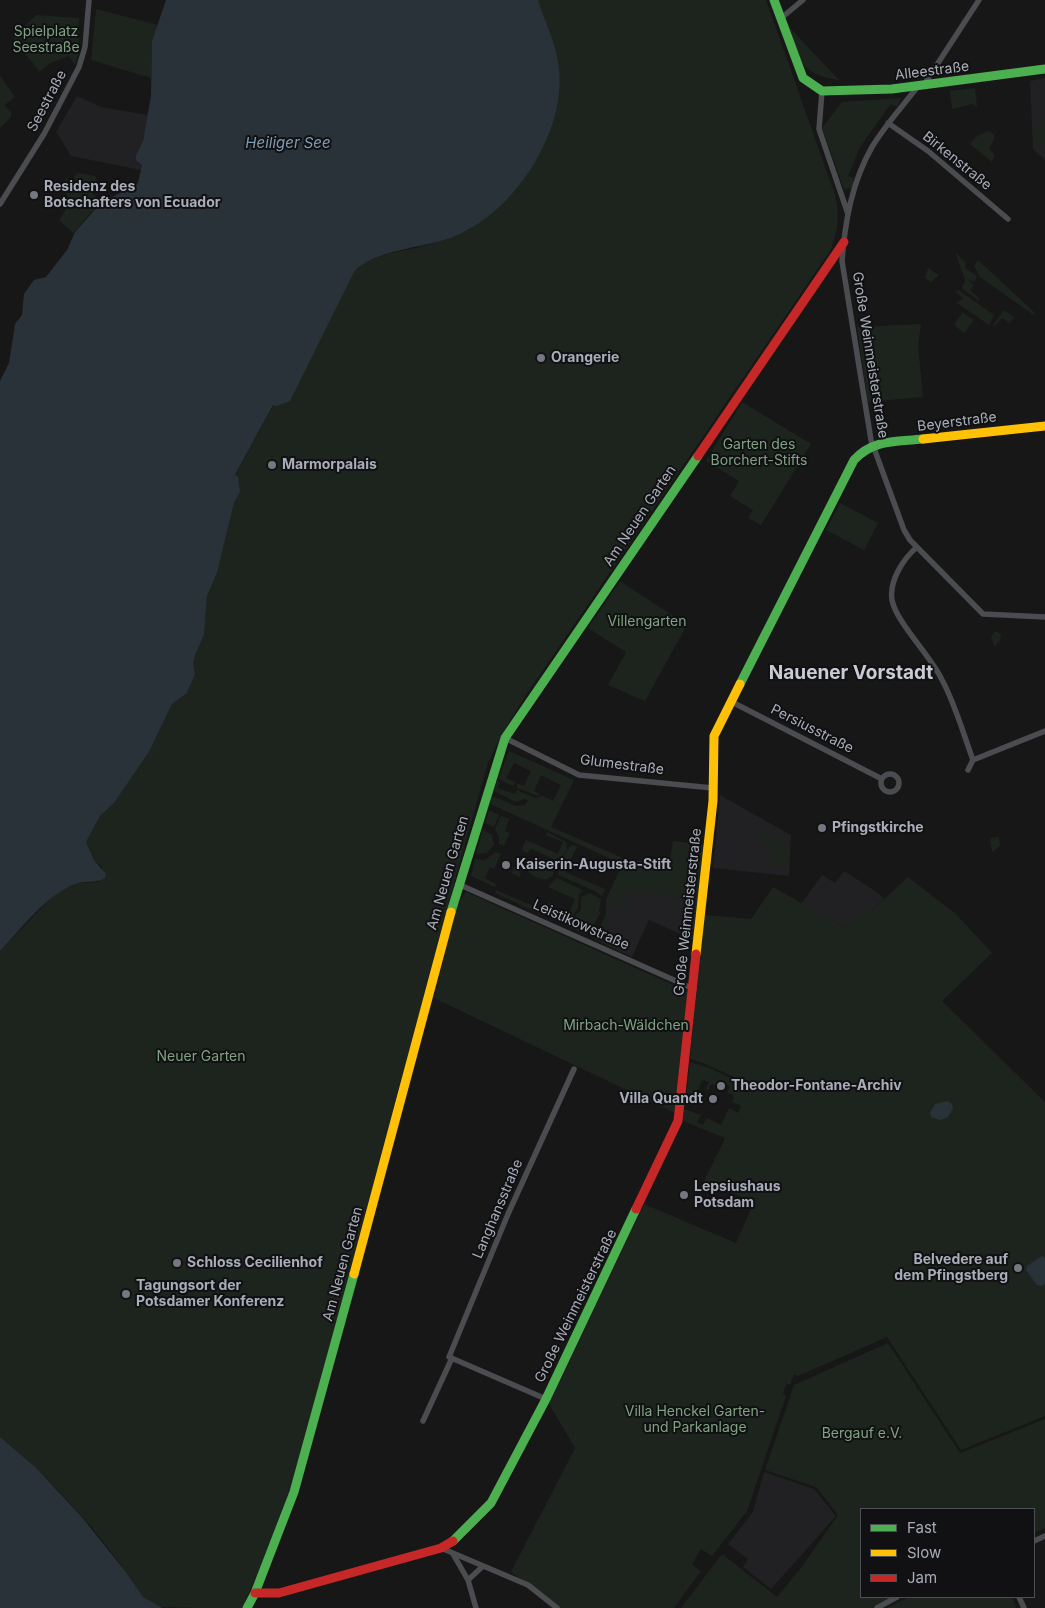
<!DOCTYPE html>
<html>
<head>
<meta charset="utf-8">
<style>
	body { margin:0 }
	#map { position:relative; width:1045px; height:1608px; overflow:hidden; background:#171717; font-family:Inter,sans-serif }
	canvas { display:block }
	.legend { position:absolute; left:860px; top:1508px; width:175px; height:90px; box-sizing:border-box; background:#111113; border:1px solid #4d4f55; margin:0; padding:6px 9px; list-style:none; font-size:15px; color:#a8adb8 }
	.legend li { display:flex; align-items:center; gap:10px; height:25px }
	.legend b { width:25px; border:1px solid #4d4f55 }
</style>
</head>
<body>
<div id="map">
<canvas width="1045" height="1608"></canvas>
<ul class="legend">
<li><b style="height:6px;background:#4caf50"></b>Fast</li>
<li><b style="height:6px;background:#ffc107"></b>Slow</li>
<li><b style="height:6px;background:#c62828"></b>Jam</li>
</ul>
</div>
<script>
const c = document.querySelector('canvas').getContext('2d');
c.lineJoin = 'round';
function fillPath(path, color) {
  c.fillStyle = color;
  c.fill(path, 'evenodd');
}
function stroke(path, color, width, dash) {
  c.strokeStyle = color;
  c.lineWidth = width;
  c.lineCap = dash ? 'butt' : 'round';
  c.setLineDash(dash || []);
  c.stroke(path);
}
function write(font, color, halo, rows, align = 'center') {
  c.font = font + ' Inter,sans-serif';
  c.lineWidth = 4;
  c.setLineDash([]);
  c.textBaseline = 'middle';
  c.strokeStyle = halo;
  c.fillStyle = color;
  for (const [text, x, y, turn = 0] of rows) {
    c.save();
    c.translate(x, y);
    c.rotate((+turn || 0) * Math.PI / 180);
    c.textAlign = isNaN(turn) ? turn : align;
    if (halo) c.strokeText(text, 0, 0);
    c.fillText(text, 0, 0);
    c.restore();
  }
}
fillPath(new Path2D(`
	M1045,78v82l-12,-11 -3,-68z
	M77,96l24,11 47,8 -5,26 -7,14 6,10 -1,5 -70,-14 -15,-24z
	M720,795l71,40 -2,41 -76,-8z
	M844,871l28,18 12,9 -15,15 -12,1 -11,14 -45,-24 21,-29 13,8z
	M621,889l79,11 -4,41 -47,-21 -17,37 -34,-16z
	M764,1472l50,17 22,27 -65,73 -28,-22 5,-8 -20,-15 25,-32z`), '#212123');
fillPath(new Path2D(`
	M538,0h228l69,195c5,19 3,38 -5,56l-306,447 -23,38 -13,27 -34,120 -143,545c-21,60 -40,123 -69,180 -18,0 -70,0 -84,-1 -17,-6 -24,-23 -33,-36 -34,-50 -79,-95 -125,-134v-486l53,-55 23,-13 23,-1 3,-15 -8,-7 -8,-18 14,-26 14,-13 35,-51 23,-48 15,-11 8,-19 -2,-11 3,-10 8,-18 3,-39 10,-23 17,-70 6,-11 -5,-16 39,-72 80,-132c17,-19 49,-20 73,-27 15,-4 30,-10 44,-16l72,-213z
	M96,9l62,16 -6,16 -1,37 -60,-18z
	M36,15l43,3v33l-4,14 -6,-9 -19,7 -10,9 -27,-33z
	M789,27l50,53c-41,-7 -37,-18 -50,-53z
	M0,76l15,21 -11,8 7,7v5l-11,11z
	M975,88l2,20 -4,-4 -21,5 -2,-18z
	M901,98l-4,9 -6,-3 -31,43 -12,29 6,2 -2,10 -8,1 -22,-61 20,-26z
	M1042,121h3v23l-5,-4 -7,1 -1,-13 10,-1z
	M988,131l6,3v5l-5,10 6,6 -3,7 -22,-18 6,-7z
	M77,173l18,3 2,4 -3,3 -18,-2 -2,-4z
	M66,178c10,11 25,11 35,23l-28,32 -14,-13 11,-17c-4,-6 -7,-19 -4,-25z
	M955,252l11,11 -1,5 12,8 -3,6 -7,-3 7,6 -4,5 9,8v3l-17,-13 3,-8z
	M978,260l57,53v3l-55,-39 -6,-11z
	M928,268l11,7 -8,7 -6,-4z
	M958,290l36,25 -5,10 -32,-22 6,-5 -7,-6z
	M957,309l17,11 -10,13 -10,-8 8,-12z
	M1004,310l10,7 -4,6 -8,-5 -7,8 -2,-1z
	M921,324l-3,21 5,52 -55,5 -11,-75z
	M742,402l69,42 -50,81 -13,-7 5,-8 -23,-14 9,-15 -33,-20z
	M840,503l38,20 -14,27 -38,-20z
	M620,581l67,44 -42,76 -37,-16 18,-33 -38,-24z
	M995,631l6,3 -1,6 -5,7 -4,-9z
	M509,751l65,29 -23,47 74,32 44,6 4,-24 32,4 -5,55 -77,-10 7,3 -6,14 -9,-4 -17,38 -3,-2 11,-25v-14l16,-36 -132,-60 3,-8 23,10 9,-1 3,-4 -4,-2 -8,3 -22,-11 3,-10 3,1 -2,6 17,6 2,-4 18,8 8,-2 10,5 8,-16 -20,-10 -7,16 6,3 -2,2 -21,-8v-5l7,3 7,-15 -17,-8 -8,15 9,4 -2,4 -15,-7z
	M489,810l10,5 -5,12 -9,-4z
	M501,816l8,3 -4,12 5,2 -6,13 -5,-2v-7l-4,-8z
	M483,829l9,6 2,10 -7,8 -11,1z
	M765,830l7,3v9h17v23h-19v-22h-4l-7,-8z
	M547,832l19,10 1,8 -6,8 -8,1 -22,-10 -4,4 -6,-3 5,-10 32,14 5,-12 -17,-7z
	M999,837l1,9 -8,6 -2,-14z
	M571,845l6,1 -9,19 -8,-4z
	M495,852l6,2 -7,15 -4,-2 -5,11 11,6 -1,3 -24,-11 4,-17 10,1z
	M538,857l15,10v8c-7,8 -18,3 -25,-3l-1,-7 2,-5z
	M517,861l5,2 -2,14 -8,-4z
	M560,863l8,3 -3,6 40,17 -3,7c-4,-5 -35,-17 -44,-21z
	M908,877l48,37 36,39 -50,48 103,101v314l-84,34 -74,-113 -89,39 -4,-2 -4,11 -4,-1 -3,10 3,2 -39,115 -35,45 -11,-7 -9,15 9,7 -27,37h-114l-49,-36 64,-124 -26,-44 95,-200 92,39 18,-41 -50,-21 32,-65 -11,22 -42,-17 1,-12 17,6 -4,7 6,3 4,-7 14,7 8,-17 9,5 3,-7 -9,-4 2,-7 -7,-2 3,-7 -12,-6 -3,6 -4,-2 -3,7 -2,-2 3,-7 -7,-2 -9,25h-8l5,-43 22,7 38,19v-4l-47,-21 -13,-4 14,-144 47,4 22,-32 73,41 11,-14 8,-4 4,3z
	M557,878l27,13 -5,3 -1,14 -7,10h-7l-18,-8 3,-8 5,2 -2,5 16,7 7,-17 -27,-12z
	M496,890l46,20 -2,4 -45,-21z
	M466,892l223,100 -10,123 -245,-117 23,-92z
	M590,893l11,6 -2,13h2l-7,12 -9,3 -9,-4 -1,-7 6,-6v-13z
	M565,920l8,1c3,11 14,7 21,8l-1,3 -5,-1 -2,4 -23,-11z
	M888,1343l72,110 85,-34v109l-11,5v-24h-173v88h30l-19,11h-191l41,-54 55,43 24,-29 37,-53 -22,-28 -51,-17 29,-85z
	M909,1597h103l4,11h-129z`), '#1d241e');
fillPath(new Path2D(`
	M166,0h372c6,20 17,41 20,62 12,67 -45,154 -108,176 -28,10 -77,12 -96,34l-64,129 -14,5 -3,-1 -38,70 3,2 2,15 -6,11 -17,70 -10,23 -3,39 -8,18 -3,10 2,11 -8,19 -15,11 -23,48 -35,51 -14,13 -14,26 8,18 12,14 -1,4c-10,6 -20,2 -30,6 -30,12 -53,44 -75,67v-570l9,-18 6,-39 7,-9 2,-21 10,-14 12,-3 21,-27 8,-18 25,-28 38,-21 4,-18 -6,-5v-5l7,-14 8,-45 1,-55z
	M948,1101l4,3 1,4 -5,9 -8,3 -9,-3 -1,-4 5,-9z
	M1042,1256l3,2v26l-4,2 -4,-1 -11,-15 1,-4z
	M0,1437l35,30 46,49 44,55 18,26 19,11h-162z`), '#2a3239');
stroke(new Path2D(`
	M780,19l23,-19
	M925,83l54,-83
	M918,86c-15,20 -33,39 -46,61 -20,35 -27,74 -30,114l29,179 33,90 6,10 73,74 62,3
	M822,91l-3,38 29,85
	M888,123l40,28 80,68
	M0,204l44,-70 35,-67 6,-20 4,-47
	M917,547c-14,12 -28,34 -25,53 4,22 38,55 49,78 14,25 22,55 32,82
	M730,701l152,78
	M505,738l74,37 134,13
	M968,770l5,-10 72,-29
	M881 783a9 9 0 1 1 18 0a9 9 0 1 1-18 0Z
	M458,884l236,105
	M546,1399l-97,-42 59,-143 66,-145
	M423,1421l29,-63
	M1034,1541l11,-5
	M441,1548l87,37 29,23
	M453,1554l15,26 8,28
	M468,1580l14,-13
	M1019,1597l5,11
	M877,1608l20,-11`), '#4b4c50', 5.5);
stroke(new Path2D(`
	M774,0l29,78 19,13 70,-2 153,-20
	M740,684l114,-224c19,-21 42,-18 69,-21
	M451,912l54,-174 193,-282
	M453,1541l38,-38 55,-104 90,-190
	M247,1608l8,-15 39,-101 60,-218`), '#4caf50', 9);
stroke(new Path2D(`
	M923,439l122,-13
	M696,954l17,-153 1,-65 26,-52
	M354,1274l97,-362`), '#ffc107', 9);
stroke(new Path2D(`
	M698,456l146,-214
	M636,1209l42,-88 18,-167
	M255,1593h24l162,-45 12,-7`), '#c62828', 9);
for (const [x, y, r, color] of [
	[34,195,5,"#757880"],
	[541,358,5,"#757880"],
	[272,465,5,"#757880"],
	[822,828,5,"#757880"],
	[506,865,5,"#757880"],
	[721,1086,5,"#757880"],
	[713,1099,5,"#757880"],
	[684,1195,5,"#757880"],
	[177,1263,5,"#757880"],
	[1018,1268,5,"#757880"],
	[126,1294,5,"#757880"]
]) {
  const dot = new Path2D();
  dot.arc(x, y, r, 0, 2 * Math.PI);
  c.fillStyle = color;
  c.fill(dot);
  stroke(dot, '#111113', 2);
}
write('14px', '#7fa381', '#111113', [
	["Spielplatz",46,32],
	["Seestraße",46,48],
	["Garten des",759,445],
	["Borchert-Stifts",759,461],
	["Villengarten",647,622],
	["Mirbach-Wäldchen",626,1026],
	["Neuer Garten",201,1057],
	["Villa Henckel Garten-",695,1412],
	["und Parkanlage",695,1428],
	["Bergauf e.V.",862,1434]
]);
write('14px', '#a8adb8', '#111113', [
	["Alleestraße",932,71,-7],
	["Seestraße",47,101,-62],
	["Birkenstraße",957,161,39],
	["Große Weinmeisterstraße",870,355,81],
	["Beyerstraße",957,422,-7],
	["Am Neuen Garten",640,516,-56],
	["Persiusstraße",812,729,27],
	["Glumestraße",622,765,7],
	["Am Neuen Garten",448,873,-74],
	["Große Weinmeisterstraße",688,912,-84],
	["Leistikowstraße",581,925,24],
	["Langhansstraße",498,1209,-67],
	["Am Neuen Garten",343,1264,-75],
	["Große Weinmeisterstraße",576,1306,-64]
]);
write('bold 14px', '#a8adb8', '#111113', [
	["Residenz des",44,187],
	["Botschafters von Ecuador",44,203],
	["Orangerie",551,358],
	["Marmorpalais",282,465],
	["Pfingstkirche",832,828],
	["Kaiserin-Augusta-Stift",516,865],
	["Theodor-Fontane-Archiv",731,1086],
	["Villa Quandt",703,1099,"right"],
	["Lepsiushaus",694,1187],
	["Potsdam",694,1203],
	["Belvedere auf",1008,1260,"right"],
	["dem Pfingstberg",1008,1276,"right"],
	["Schloss Cecilienhof",187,1263],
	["Tagungsort der",136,1286],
	["Potsdamer Konferenz",136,1302]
], 'left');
write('italic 15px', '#7f9bb3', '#111113', [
	["Heiliger See",288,143]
]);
write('bold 19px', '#c9ccd4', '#111113', [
	["Nauener Vorstadt",851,673]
]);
</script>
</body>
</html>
